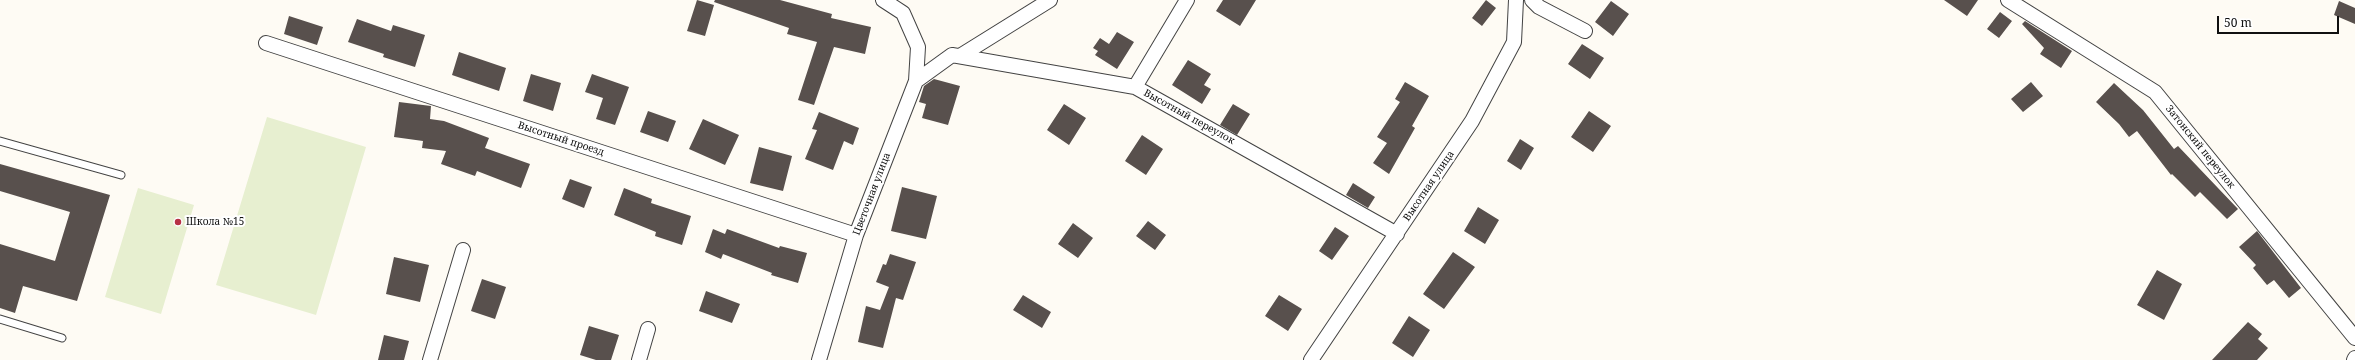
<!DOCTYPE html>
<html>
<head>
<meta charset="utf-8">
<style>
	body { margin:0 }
	#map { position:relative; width:2355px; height:360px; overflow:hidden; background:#fefbf4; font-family:"Noto Serif",serif }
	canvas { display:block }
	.scale { position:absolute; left:2217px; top:16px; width:122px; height:18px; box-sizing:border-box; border:2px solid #101010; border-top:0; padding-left:5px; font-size:12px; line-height:14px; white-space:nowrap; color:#101010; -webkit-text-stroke:3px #fff; paint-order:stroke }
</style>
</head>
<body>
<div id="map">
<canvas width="2355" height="360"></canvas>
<div class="scale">50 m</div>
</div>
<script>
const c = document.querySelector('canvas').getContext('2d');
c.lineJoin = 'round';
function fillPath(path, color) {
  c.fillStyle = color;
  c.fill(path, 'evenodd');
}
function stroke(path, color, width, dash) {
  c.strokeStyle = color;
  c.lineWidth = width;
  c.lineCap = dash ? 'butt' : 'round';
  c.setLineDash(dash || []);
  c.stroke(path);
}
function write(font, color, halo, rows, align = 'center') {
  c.font = font + ' "Noto Serif",serif';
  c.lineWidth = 4;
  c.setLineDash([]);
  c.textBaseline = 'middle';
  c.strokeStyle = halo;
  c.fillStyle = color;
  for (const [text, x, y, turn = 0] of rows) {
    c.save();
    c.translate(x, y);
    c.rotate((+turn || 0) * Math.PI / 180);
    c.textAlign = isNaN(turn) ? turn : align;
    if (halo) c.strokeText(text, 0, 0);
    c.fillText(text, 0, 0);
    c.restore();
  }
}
fillPath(new Path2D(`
	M267,117l99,30 -50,168 -100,-30z
	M138,188l56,17 -33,109 -56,-17z`), '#e7efd0');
fillPath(new Path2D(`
	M697,0l17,5 -9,31 -18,-5z
	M715,0h65l52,14 -1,4 40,9 -6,27 -31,-7 -20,58 -16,-5 19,-58 -30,-8 2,-6 -75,-26z
	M1223,0h33l-16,26 -24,-15z
	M1486,0l10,8 -14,18 -10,-8z
	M1944,0h34l-11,16z
	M1611,1l18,13 -16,22 -18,-14z
	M2339,1l16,7v16l-21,-9z
	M2000,12l12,9 -13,17 -12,-9z
	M289,16l34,11 -6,18 -33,-11z
	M357,19l34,12 2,-6 32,10 -10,32 -32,-10 1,-3 -36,-12z
	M2025,21l47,30 -11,17 -21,-14 4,-6 -22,-24z
	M1117,32l17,10 -17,27 -22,-14 3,-4 -5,-3 7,-10 9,6z
	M1582,44l22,14 -14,21 -22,-15z
	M459,52l47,16 -7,23 -47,-16z
	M1188,60l23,14 -7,11 7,4 -9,15 -30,-19z
	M531,74l30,9 -8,28 -30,-10z
	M592,74l37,13 -14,38 -19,-6 7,-21 -18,-6z
	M934,79l26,7 -12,39 -26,-7 4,-14 -7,-2 5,-16z
	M1405,82l24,14 -17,30 3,2 -26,46 -16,-11 14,-20 -10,-6 23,-35 -5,-3z
	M2031,82l12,14 -20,16 -12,-13z
	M2114,83l29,27 31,39 4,-3 60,63 -11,10 -27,-27 -5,5 -23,-23 -1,1 -34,-44 -8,6 -10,-13 -23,-22z
	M399,102l32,4 -1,13 14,2 45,17 -4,10 45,16 -9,24 -44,-17 -2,5 -34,-12 5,-13 -24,-3 1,-7 -29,-4z
	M1064,104l22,14 -17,27 -22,-15z
	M1233,104l17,10 -13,21 -17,-10z
	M648,111l28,10 -8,21 -28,-10z
	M1589,111l22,15 -18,26 -22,-15z
	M819,112l40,16 -6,17 -9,-4 -11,29 -28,-11 12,-29 -5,-1z
	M703,119l36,16 -14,30 -36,-16z
	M1142,135l21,14 -17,26 -21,-14z
	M1520,139l14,9 -13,22 -14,-9z
	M759,147l33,9 -9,35 -33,-8z
	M0,164l110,31 -33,106 -54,-15 -8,27 -15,-5v-64l55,17 15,-49 -70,-21z
	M570,179l22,8 -8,21 -22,-9z
	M1353,183l22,14 -7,11 -22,-13z
	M902,187l35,9 -11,43 -35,-8z
	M624,188l28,11 -1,4 40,13 -9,29 -27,-9 1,-4 -42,-17z
	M1478,207l21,13 -14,24 -21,-13z
	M1148,221l18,14 -11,15 -19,-14z
	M1073,223l20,15 -15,20 -20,-14z
	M1335,227l14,9 -17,24 -13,-9z
	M713,229l12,5 2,-5 52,19 1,-2 27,7 -9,30 -27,-8 1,-2 -49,-19 -2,5 -16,-7z
	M2257,231l44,57 -12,10 -15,-18 -7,5 -14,-17 3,-3 -17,-18z
	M1453,252l22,15 -31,42 -21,-15z
	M890,254l26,8 -13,38 -7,-2 -13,50 -25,-6 8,-36 14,4 9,-23 -13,-5 7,-18 3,1z
	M394,257l35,8 -9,37 -34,-8z
	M2157,270l25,14 -18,36 -27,-15z
	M482,279l24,8 -11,32 -24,-8z
	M706,291l34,13 -8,19 -33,-12z
	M1023,295l28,17 -9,16 -29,-18z
	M1279,295l23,14 -14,22 -23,-15z
	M1409,316l21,14 -17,27 -21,-14z
	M2248,322l14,12 -4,5 10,9 -11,12h-45z
	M589,326l30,9 -8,25h-15l-16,-5z
	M384,335l25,6 -5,19h-26z`), '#58504d');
const lane = new Path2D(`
	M0,141l121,34
	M0,319l62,19`);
const street = new Path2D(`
	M883,0l20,13 15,34 -2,34
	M1532,0l7,7 46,24
	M2008,0l147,92 200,246
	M266,43l590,192
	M960,56l90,-56
	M1135,87l52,-87
	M430,360l33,-110
	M639,360l9,-31
	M819,360l37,-125 60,-154 36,-26 183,32 262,147
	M1311,360l161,-239 42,-79 2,-42
	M2354,360l1,-2`);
stroke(lane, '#434343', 9);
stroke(street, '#434343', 16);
stroke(lane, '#fff', 7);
stroke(street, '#fff', 14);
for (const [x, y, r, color] of [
	[178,222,4,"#b73145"]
]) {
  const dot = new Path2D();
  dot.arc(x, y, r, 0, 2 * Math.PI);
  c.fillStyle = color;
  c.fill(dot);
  stroke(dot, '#fff', 1.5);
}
write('10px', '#101010', '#fff', [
	["Высотный переулок",1189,117,29],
	["Высотный проезд",561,139,18],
	["Затонский переулок",2200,147,51],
	["Высотная улица",1429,186,-56],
	["Цветочная улица",872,194,-69]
]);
write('10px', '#101010', '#fff', [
	["Школа №15",186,222]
], 'left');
</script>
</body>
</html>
